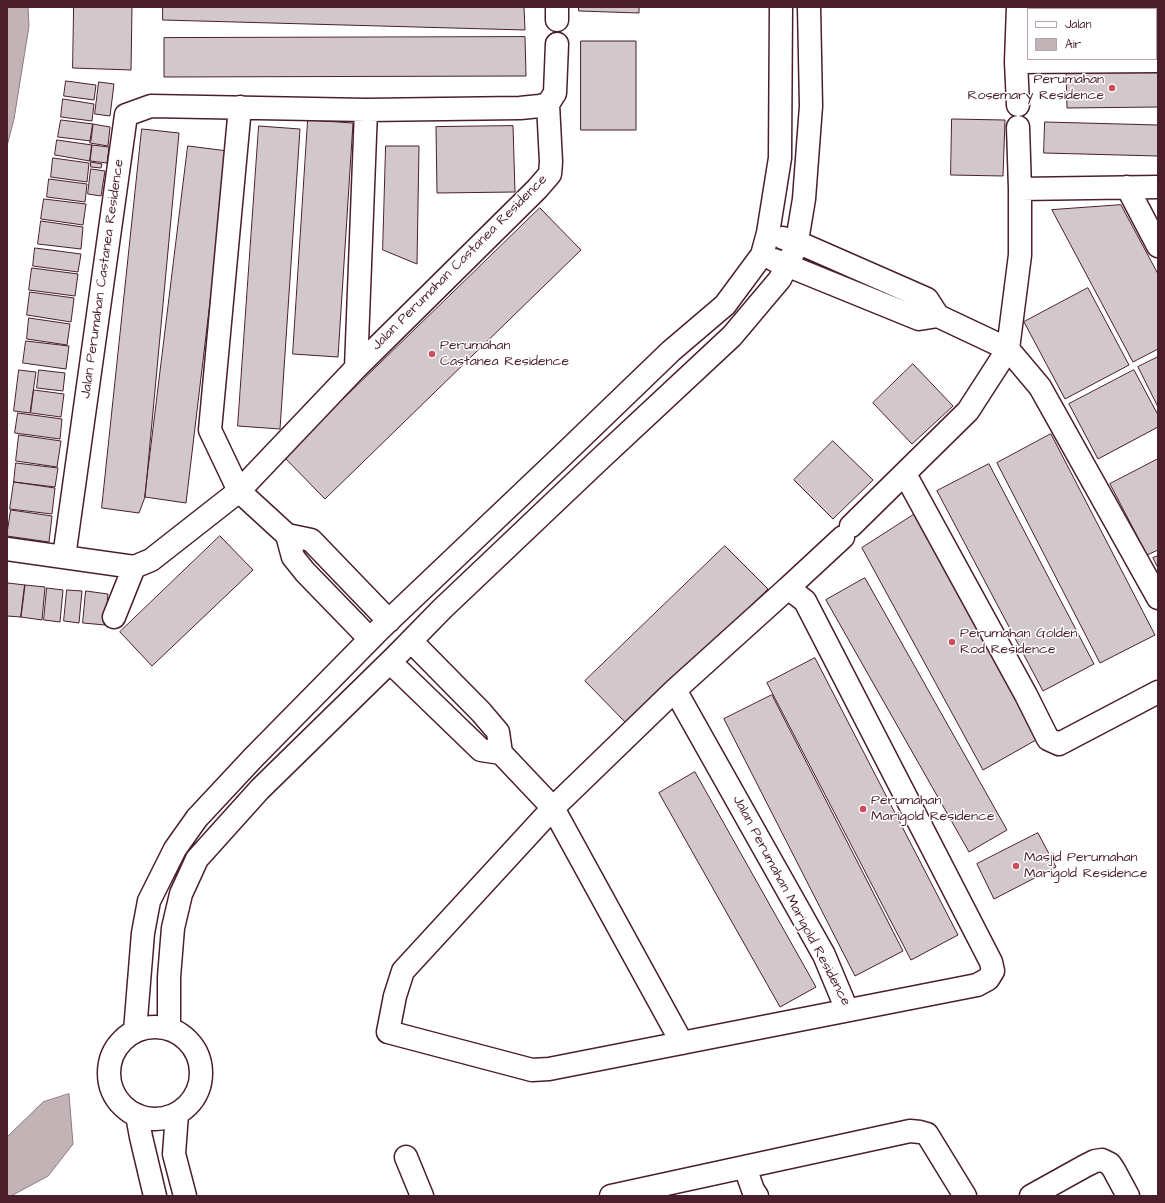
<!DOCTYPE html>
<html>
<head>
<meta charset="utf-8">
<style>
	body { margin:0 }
	#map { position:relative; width:1165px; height:1203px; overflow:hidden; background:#fff; font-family:"Architects Daughter",sans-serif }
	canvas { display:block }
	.frame { position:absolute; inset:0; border:8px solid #4a1f2b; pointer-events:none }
	.legend { position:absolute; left:1027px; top:8px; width:130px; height:52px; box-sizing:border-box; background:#fff; border:1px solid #b7a5aa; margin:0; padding:5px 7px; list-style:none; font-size:12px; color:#4a1f2b }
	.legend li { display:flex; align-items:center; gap:8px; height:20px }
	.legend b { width:20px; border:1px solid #b7a5aa }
</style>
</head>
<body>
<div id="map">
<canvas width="1165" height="1203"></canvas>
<div class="frame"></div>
<ul class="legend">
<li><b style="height:5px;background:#fff"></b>Jalan</li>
<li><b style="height:11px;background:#c1b3b6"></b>Air</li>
</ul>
</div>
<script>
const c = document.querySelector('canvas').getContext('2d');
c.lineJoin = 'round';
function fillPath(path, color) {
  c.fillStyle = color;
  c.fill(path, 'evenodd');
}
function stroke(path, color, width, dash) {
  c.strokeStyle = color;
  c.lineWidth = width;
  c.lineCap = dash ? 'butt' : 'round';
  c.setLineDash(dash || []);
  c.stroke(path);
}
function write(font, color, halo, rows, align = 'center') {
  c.font = font + ' "Architects Daughter",sans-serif';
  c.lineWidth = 3;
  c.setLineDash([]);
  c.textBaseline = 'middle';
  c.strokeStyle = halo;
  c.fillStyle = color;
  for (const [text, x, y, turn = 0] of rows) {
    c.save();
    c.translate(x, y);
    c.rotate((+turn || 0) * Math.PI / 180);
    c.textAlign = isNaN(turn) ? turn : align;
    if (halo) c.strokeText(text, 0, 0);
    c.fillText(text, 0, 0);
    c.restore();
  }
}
const water = new Path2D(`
	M7,7h21l1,19 -15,93 -7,27z
	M69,1094l4,50 -25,32 -37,20h-4v-59l36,-35z`);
fillPath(water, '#c1b3b6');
stroke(water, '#91787e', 1);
const building = new Path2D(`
	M74,7h58l-1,63 -58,-2z
	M163,7h361l1,23 -362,-10z
	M579,7h60v6l-60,-2z
	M1048,7h54v2h-54z
	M525,37l1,39 -362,1v-39z
	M581,41h55v89h-55z
	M1158,69v38l-91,1 -1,-38z
	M66,81l30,4 -2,15 -30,-4z
	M99,82l15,2 -4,32 -15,-2z
	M63,99l31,5 -2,17 -31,-4z
	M952,119l53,1 -2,56 -52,-1z
	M61,120l32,4 -2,17 -33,-4z
	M308,120l45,3 -15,234 -45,-3z
	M1045,122l113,3v31l-114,-3z
	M93,124l17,3 -2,19 -18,-3z
	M259,126l41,3 -20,300 -42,-3z
	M513,126l2,66 -78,1 -1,-66z
	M142,129l37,4 -34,364 -6,16 -37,-5z
	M57,140l35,5 -2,16 -35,-6z
	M92,145l17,2 -2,16 -17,-2z
	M188,146l40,5 -42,352 -41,-6z
	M386,146h33l-2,118 -34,-14z
	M53,158l36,5 -2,19 -36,-5z
	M91,162l11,2 -1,4 -10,-1z
	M91,169l14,2 -4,25 -13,-2z
	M49,179l38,5 -2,18 -38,-5z
	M44,199l42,5 -3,21 -42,-6z
	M1121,205l37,69v75l-25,13 -81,-152z
	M540,208l41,42 -256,249 -41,-42z
	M41,221l42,6 -2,22 -43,-5z
	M35,248l46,6 -3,18 -45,-6z
	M32,268l46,6 -3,22 -46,-6z
	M1088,288l41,77 -64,34 -41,-77z
	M30,292l44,6 -3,24 -44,-7z
	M29,318l41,6 -3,21 -40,-6z
	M26,341l43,5 -3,23 -43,-6z
	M1158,357v50l-20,-40z
	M913,364l40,42 -41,38 -39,-41z
	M19,370l17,2 -6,41 -16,-2z
	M39,370l26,3 -2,18 -26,-3z
	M1134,370l24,45v12l-60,32 -29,-55z
	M34,390l30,4 -3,23 -30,-4z
	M18,413l44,6 -2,20 -45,-6z
	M1051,434l104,201 -55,28 -103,-200z
	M19,435l42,6 -4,26 -41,-6z
	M833,441l40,39 -40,39 -39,-39z
	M1158,459v91l-11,5 -37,-71z
	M16,463l42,5 -3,19 -41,-5z
	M989,464l105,200 -51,27 -106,-200z
	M14,482l41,6 -3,26 -42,-5z
	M11,510l41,6 -3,26 -42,-6z
	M918,512l125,224 -60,34 -121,-222z
	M220,536l33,34 -101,96 -32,-34z
	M725,546l43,43 -140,136 -43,-44z
	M1158,556v12l-5,-10z
	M865,578l142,252 -38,22 -143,-252z
	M8,583l17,2 -4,32 -14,-1z
	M25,585l20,2 -3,33 -21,-3z
	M47,588l16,2 -3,32 -16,-2z
	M67,590l15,1 -3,32 -15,-2z
	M86,591l22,3 -3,31 -22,-2z
	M815,658l143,277 -47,25 -144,-277z
	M772,695l131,256 -48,25 -131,-257z
	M695,772l121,215 -36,20 -121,-214z
	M1038,833l18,34 -62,32 -17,-35z`);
fillPath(building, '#d2c7cb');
stroke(building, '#4a1f2b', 1);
const minor = new Path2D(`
	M1018,7l-2,55 2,43
	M557,20v-13
	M1016,62l142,-1
	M240,107l-30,323 29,61 48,44
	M1018,127l2,62
	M1127,187l31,59
	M774,260l145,59 19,-3 -11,-17 -130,-57 -14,-4
	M938,316l70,33 32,38 118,211
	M356,368l181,-179 13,-15 1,-12 -3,-58
	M905,474l121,221 22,44 11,5 99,-52
	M851,526l117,-115 40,-62 12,-94v-66l138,-2
	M7,549l127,18 17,-7 88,-69 117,-123 10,-258
	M64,557l62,-442 25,-9 215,4 154,-2 20,-2 8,-2 7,-11 2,-49
	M788,588l17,13 186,361 2,9 -5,8 -11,6 -428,84 -17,1 -144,-38 7,-36 8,-25 150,-163 122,-118z
	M788,588l55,-51
	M114,617l20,-50
	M370,639l-65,-67 -12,-15 -6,-22 24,5 78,81
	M390,662l91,88 20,3 -3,-21 -17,-20 -70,-71
	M675,690l149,265 23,55
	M501,753l52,55 129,235
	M109 1073a46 46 0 1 1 92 0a46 46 0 1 1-92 0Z
	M169,1029v-52l4,-49 8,-34 16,-35 63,-70 137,-134 45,-46 157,-149 133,-124 48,-57 16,-32 8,-48 7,-93 -2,-99
	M135,1031l8,-98 6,-32 26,-52 22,-31 56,-60 127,-129 184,-175 107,-103 54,-46 37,-50 6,-22 12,-75 1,-151
	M177,1114l-3,40 11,42
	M137,1115l4,22 14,59
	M406,1157l16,39
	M745,1167l8,23 4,6
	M611,1196l299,-65 10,1 7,2 38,62
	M1031,1196l54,-30 10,-5 7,-1 8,4 4,6 14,26`);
stroke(minor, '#4a1f2b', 25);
stroke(minor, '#fff', 22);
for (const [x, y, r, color] of [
	[1112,88,4,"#d1495b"],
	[432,354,4,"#d1495b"],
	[952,642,4,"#d1495b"],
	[863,809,4,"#d1495b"],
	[1016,866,4,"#d1495b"]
]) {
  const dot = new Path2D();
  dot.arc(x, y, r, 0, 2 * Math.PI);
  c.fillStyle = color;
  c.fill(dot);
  stroke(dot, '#fff', 1.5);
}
write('14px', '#4a1f2b', '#fff', [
	["Perumahan",1104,80,"right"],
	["Rosemary Residence",1104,96,"right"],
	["Perumahan",440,346],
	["Castanea Residence",440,362],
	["Perumahan Golden",960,634],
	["Rod Residence",960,650],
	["Perumahan",871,801],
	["Marigold Residence",871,817],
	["Masjid Perumahan",1024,858],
	["Marigold Residence",1024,874]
], 'left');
write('14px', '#4a1f2b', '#fff', [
	["Jalan Perumahan Castanea Residence",460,263,-45],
	["Jalan Perumahan Castanea Residence",103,279,-82],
	["Jalan Perumahan Marigold Residence",791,901,62]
]);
</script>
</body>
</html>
